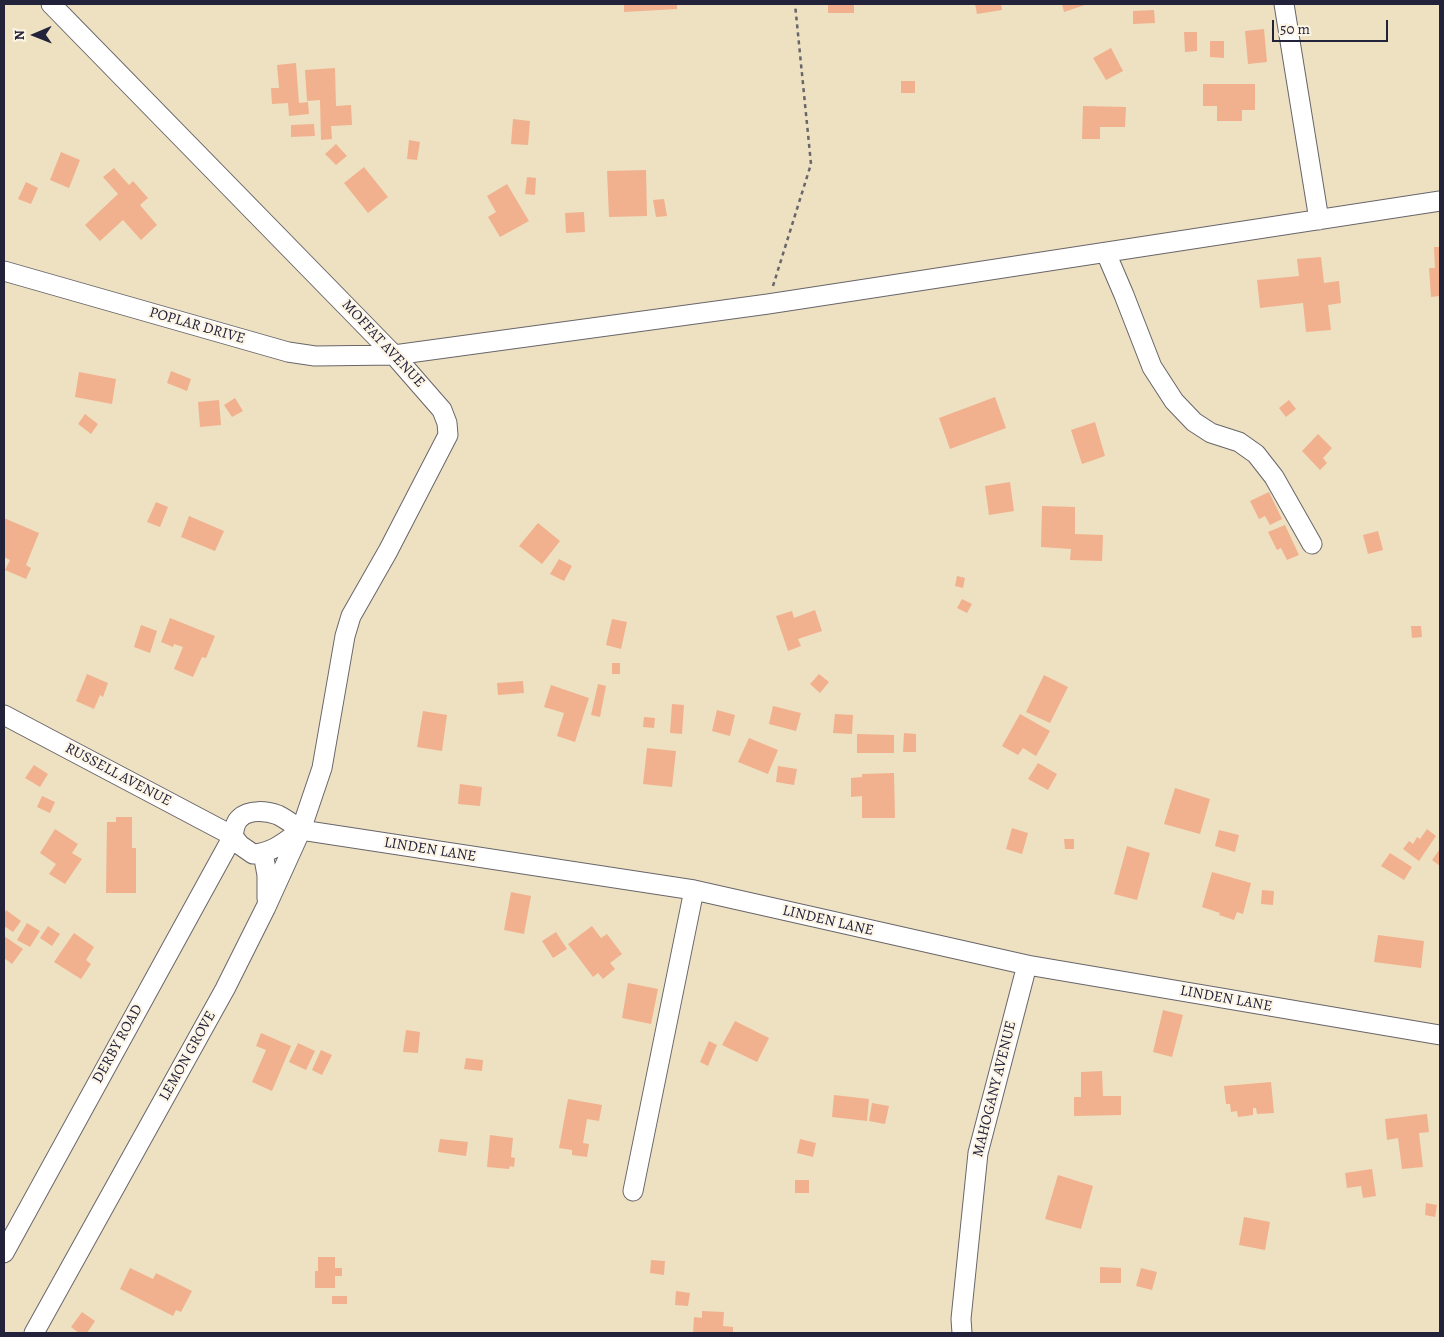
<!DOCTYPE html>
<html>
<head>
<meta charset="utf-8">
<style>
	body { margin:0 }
	#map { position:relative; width:1444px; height:1337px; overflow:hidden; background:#ede1c1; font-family:Alegreya,serif }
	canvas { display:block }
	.frame { position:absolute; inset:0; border:5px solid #22223b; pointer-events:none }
	.north { position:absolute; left:10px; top:10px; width:50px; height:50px; -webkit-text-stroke:4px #fcf5e5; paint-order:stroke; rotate:269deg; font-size:14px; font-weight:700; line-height:20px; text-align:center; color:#22223b }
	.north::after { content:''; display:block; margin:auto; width:18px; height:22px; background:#22223b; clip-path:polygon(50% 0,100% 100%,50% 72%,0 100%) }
	.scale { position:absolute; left:1272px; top:20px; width:116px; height:22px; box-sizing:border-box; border:2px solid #22223b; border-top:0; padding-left:6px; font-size:15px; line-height:18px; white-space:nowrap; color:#22223b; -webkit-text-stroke:4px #fcf5e5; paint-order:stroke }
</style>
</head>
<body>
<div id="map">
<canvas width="1444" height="1337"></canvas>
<div class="frame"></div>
<div class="north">N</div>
<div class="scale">50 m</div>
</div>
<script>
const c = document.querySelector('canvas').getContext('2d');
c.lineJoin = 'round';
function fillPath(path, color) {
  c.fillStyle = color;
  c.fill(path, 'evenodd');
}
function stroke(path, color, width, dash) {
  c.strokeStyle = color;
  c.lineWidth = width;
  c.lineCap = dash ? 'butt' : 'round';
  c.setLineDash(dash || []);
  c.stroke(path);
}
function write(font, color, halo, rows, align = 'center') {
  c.font = font + ' Alegreya,serif';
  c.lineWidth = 4.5;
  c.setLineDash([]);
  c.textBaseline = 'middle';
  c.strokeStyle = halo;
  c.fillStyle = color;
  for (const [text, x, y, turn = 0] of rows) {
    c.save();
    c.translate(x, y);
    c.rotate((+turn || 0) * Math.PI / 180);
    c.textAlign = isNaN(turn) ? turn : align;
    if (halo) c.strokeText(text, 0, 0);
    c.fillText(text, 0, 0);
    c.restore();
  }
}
fillPath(new Path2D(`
	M624,4h53v5l-53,3z
	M828,4h26v9h-26z
	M975,4h26l1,6 -25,4z
	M1062,4h26l-24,8z
	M1154,10l1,13 -22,1v-13z
	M1264,29l3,33 -19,2 -3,-33z
	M1184,32h13v19l-12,1z
	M1210,41h14v17l-14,-1z
	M1111,48l12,23 -17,9 -13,-22z
	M296,63l3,40 9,-1 1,12 -20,2 -1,-13 -16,1 -1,-16h8l-2,-23z
	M335,68l1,38 15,-1 1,20 -21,1 1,13 -11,1 -1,-40 -13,1 -2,-31z
	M901,81h14v12h-14z
	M1203,84h52v26h-13v11h-25v-15h-14z
	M1083,106l43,1 -1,20h-25v12h-18z
	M513,119l17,2 -2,24 -17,-1z
	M314,124l1,12 -24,1v-12z
	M409,140l11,2 -3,18 -10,-1z
	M336,144l11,12 -11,9 -11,-11z
	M61,152l19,8 -11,28 -19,-8z
	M364,167l24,30 -20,16 -24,-30z
	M114,168l15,17 4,-4 15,17 -8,7 17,20 -16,15 -18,-20 -23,21 -15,-16 33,-31 -15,-17z
	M646,170l1,46 -38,1 -2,-46z
	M527,177l9,1 -1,17 -10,-1z
	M26,182l12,6 -7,16 -13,-5z
	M507,184l22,37 -29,16 -12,-20 8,-5 -9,-16z
	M664,199l3,17 -11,1 -3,-17z
	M584,212l1,20 -19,1 -1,-20z
	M1434,247h6v49l-9,1 -2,-29h6z
	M1321,257l3,26 15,-2 2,22 -13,2 3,25 -25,2 -3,-29 -43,5 -3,-28 42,-4 -2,-17z
	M171,371l20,8 -4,12 -20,-8z
	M79,372l37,7 -4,25 -37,-7z
	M995,397l11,31 -56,21 -11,-31z
	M235,398l8,13 -11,6 -8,-12z
	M219,400l2,25 -21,2 -2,-25z
	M1289,400l7,9 -10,8 -7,-9z
	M85,414l13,10 -7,10 -13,-10z
	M1095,422l10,34 -23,8 -11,-34z
	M1318,434l14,14 -9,10 4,5 -7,7 -18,-19z
	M1010,482l4,29 -25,4 -4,-29z
	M1269,492l13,27 -12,6 -5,-9 -6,3 -9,-18z
	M156,502l12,5 -8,20 -13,-5z
	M1042,506l33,1v27l28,1 -1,26 -32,-1 1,-11 -30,-2z
	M189,516l35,15 -9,20 -34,-14z
	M4,518l35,15 -13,32 5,3 -5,11 -21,-9 5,-10 -6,-3z
	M538,523l22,18 -18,23 -23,-18z
	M1285,525l14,30 -12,5 -6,-12 -4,2 -9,-18z
	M1378,531l5,19 -15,4 -5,-19z
	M559,559l13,7 -8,15 -14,-7z
	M957,576l8,2 -2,10 -8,-2z
	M962,599l10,5 -5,9 -10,-5z
	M815,610l7,21 -24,8 3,7 -13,5 -12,-35 16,-5 2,7z
	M170,618l45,18 -9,22 -4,-1 -9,20 -19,-8 9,-22 -9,-3 -1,3 -12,-5z
	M612,619l15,3 -6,27 -15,-4z
	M141,625l16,6 -7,22 -16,-6z
	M1411,626h10l1,11 -10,1z
	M612,663h8v11h-8z
	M87,674l21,9 -5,14 -3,-2 -6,14 -18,-8z
	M819,674l10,8 -9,11 -10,-9z
	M1044,675l24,12 -18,36 -24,-11z
	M523,681l1,12 -26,2 -1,-12z
	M598,684l8,2 -6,31 -9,-2z
	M551,685l38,13 -14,44 -18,-6 7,-23 -20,-6z
	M672,704l12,1 -2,29 -12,-1z
	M773,706l28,7 -5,18 -27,-7z
	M717,710l18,5 -5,21 -18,-5z
	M423,711l24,4 -5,36 -25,-4z
	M835,714l18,1 -1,19 -19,-1z
	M1020,714l30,17 -14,25 -13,-8 -5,7 -16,-9z
	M644,717l11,1 -1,10 -11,-1z
	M904,733l12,1v18h-13z
	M857,734l37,1v18h-37z
	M749,738l29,12 -10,24 -30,-12z
	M647,748l29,3 -4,36 -29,-3z
	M1038,763l19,11 -9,16 -20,-11z
	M34,765l14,9 -8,13 -15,-9z
	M778,766l19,3 -3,16 -18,-3z
	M894,773l1,45h-33v-22l-11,1v-19l11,-1v-3z
	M460,784l22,3 -2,19 -22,-2z
	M1175,788l35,11 -10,35 -36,-10z
	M42,796l13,6 -5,11 -13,-6z
	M116,817h16v31h4v45h-30l1,-71h9z
	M1012,828l16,5 -6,21 -16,-5z
	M55,829l23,15 -6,9 10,6 -17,25 -16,-10 7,-10 -16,-11z
	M1427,829l9,7 -17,25 -16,-12 6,-8 4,3 4,-7 3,2z
	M1219,830l20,5 -4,17 -20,-6z
	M1064,839h10v10h-9z
	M1127,846l23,7 -13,47 -23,-6z
	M1440,849v17l-8,-6z
	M1390,853l22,14 -8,13 -23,-14z
	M1212,872l39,11 -8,31 -6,-2 -3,8 -15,-5 1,-2 -18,-6z
	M1262,890l12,1 -1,14 -12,-1z
	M511,892l20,4 -7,38 -20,-4z
	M6,910l15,11 -8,11 -9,-6v-12z
	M27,923l13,8 -10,16 -13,-7z
	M48,926l12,8 -8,12 -12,-8z
	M592,926l9,12 6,-4 15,20 -12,9 5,6 -12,10 -5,-6 -5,4 -25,-33z
	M556,932l11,17 -14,9 -11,-17z
	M74,933l20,14 -8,13 5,4 -10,15 -27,-17z
	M1378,935l46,6 -3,27 -47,-6z
	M4,936l19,13 -11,15 -8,-6z
	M628,983l30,6 -7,35 -29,-6z
	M1163,1010l20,5 -11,42 -19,-5z
	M735,1021l34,17 -12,24 -35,-17z
	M406,1030l14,2 -2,21 -15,-1z
	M261,1033l30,13 -19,45 -20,-9 14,-32 -10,-4z
	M709,1041l8,4 -9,21 -8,-4z
	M298,1043l17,8 -9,19 -17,-8z
	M321,1050l11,5 -10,20 -10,-5z
	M466,1058l17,2 -1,11 -18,-2z
	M1102,1071l1,25h18v19l-47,1v-19h7v-25z
	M1271,1082l3,31 -17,1 -1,-6h-3v7l-15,2 -1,-6 -6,1 -1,-8h-4l-2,-18z
	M834,1095l35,4 -2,22 -35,-4z
	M568,1099l34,6 -3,16 -12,-2 -4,24 6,1 -2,13 -15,-2v-5l-13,-2z
	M872,1103l17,3 -4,18 -16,-3z
	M1427,1114l2,18 -10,1 4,34 -21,2 -4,-31 -11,2 -2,-21z
	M490,1135l23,3 -2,19 4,1 -1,9 -4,-1 -1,3 -22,-2z
	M440,1139l28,3 -2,14 -28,-4z
	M800,1139l16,4 -3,14 -16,-4z
	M1372,1169l4,27 -13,2 -2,-12 -14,2 -2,-15z
	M1058,1175l35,11 -12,43 -36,-10z
	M795,1180h14v13h-14z
	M1426,1203l11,2 -2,12 -10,-2z
	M1244,1217l26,5 -5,28 -26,-5z
	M318,1257h17v11h7v8h-7v12h-20v-17h3z
	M651,1260l14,1 -1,14 -14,-2z
	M1100,1267l21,1v15h-21z
	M130,1268l23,11 3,-6 36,18 -11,21 -5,-2 -3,6 -53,-27z
	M1141,1268l16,4 -5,18 -16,-4z
	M676,1291l14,2 -2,13 -13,-1z
	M332,1296h15v8h-15z
	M702,1311l22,1 -1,14 10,1v6h-40l1,-16 8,1z
	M82,1312l13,9 -8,12h-8l-8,-6z`), '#f1b18f');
const minor = new Path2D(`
	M1284,4l35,216
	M1106,253l18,42 28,72 22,34 20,21 17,11 28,9 17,12 18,23 38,67
	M4,271l284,81 27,4 79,-1 374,-51 672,-103
	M4,715l229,121 7,9 13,9c19,-1 32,-12 48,-24
	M263,853l4,22v24
	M633,1191l61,-301
	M4,1253l229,-417c1,-6 2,-14 7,-18 9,-9 27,-7 38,-3 8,4 16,10 23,15l393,60 333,75 413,70
	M34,1333l191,-344 41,-82 35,-77 21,-62 23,-132 6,-20 37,-65 60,-116 -1,-12 -5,-13 -48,-55 -343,-351
	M962,1333l-1,-14 17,-166 49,-188`);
stroke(minor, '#69656a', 21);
stroke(new Path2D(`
	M773,286l38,-122 -16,-160`), '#69656a', 2.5, [4, 4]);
stroke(minor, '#fff', 19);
write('15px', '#22223b', '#fcf5e5', [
	["POPLAR DRIVE",197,326,16],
	["MOFFAT AVENUE",383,344,47],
	["RUSSELL AVENUE",118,775,28],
	["LINDEN LANE",430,850,9],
	["LINDEN LANE",828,921,13],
	["LINDEN LANE",1226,999,10],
	["DERBY ROAD",118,1044,-61],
	["LEMON GROVE",188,1056,-61],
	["MAHOGANY AVENUE",995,1089,-76]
]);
</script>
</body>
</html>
